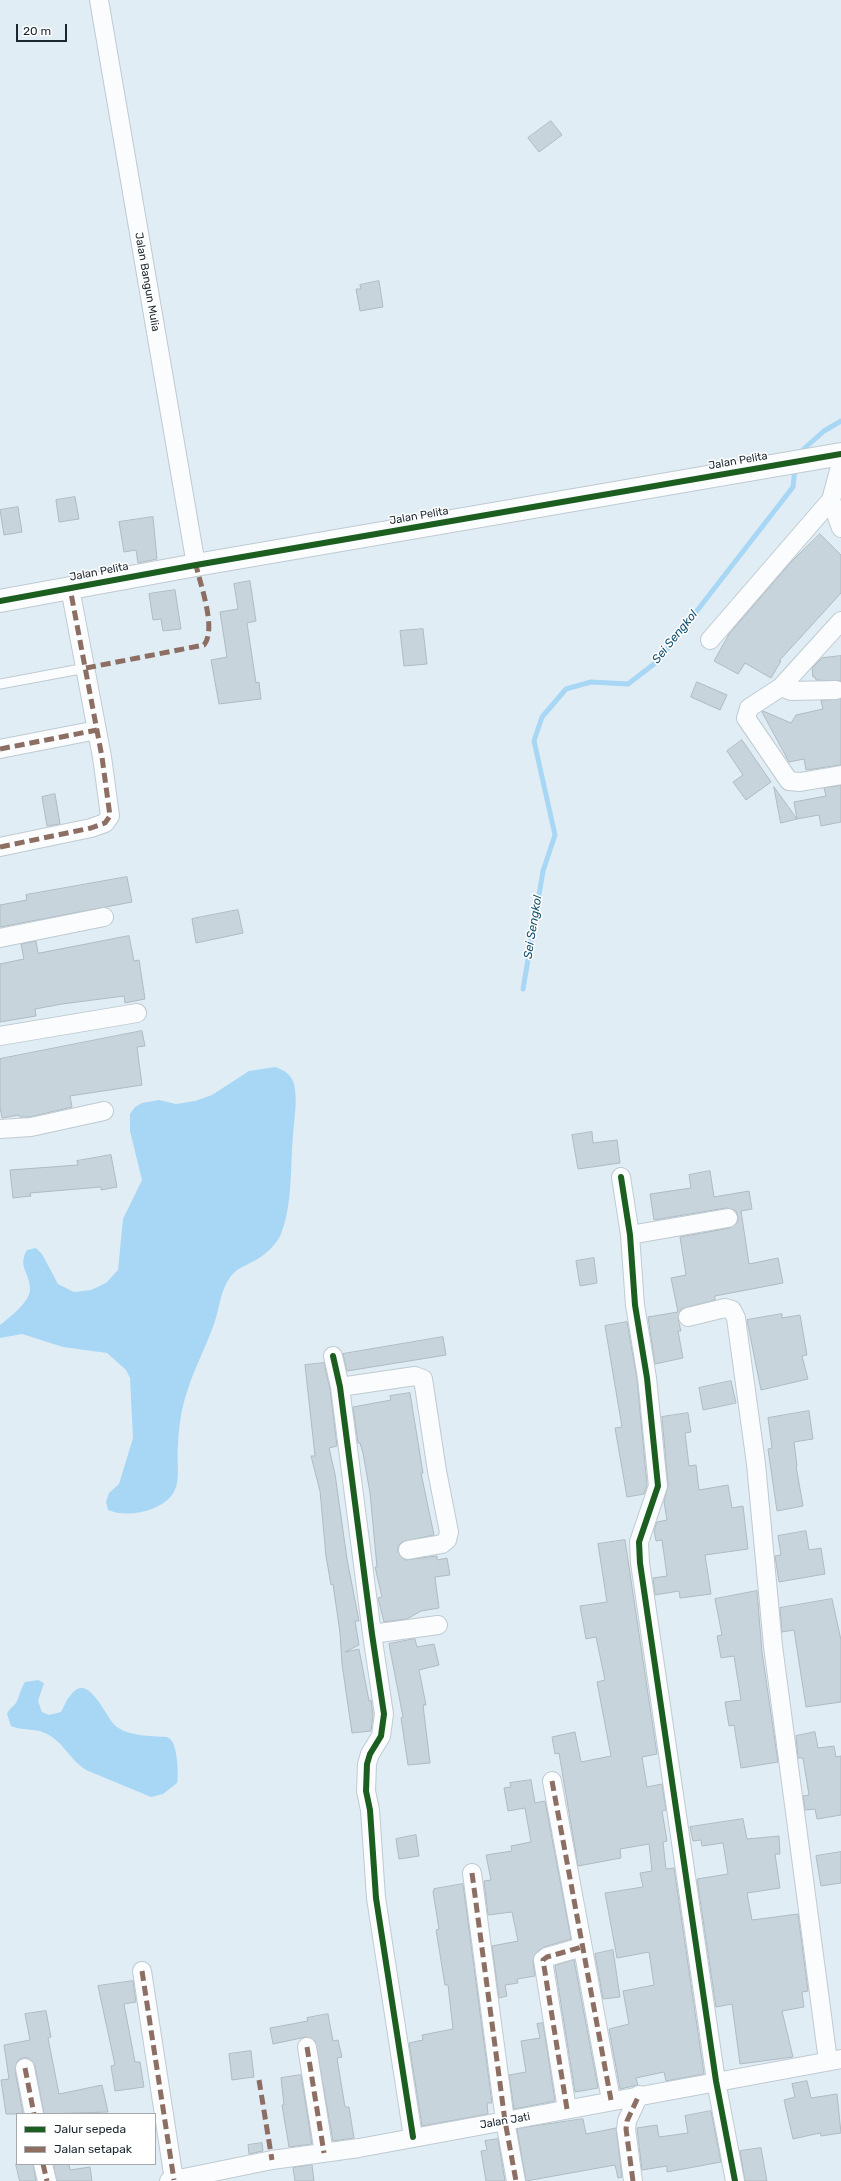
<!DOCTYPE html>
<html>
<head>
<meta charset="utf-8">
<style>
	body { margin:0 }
	#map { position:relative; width:841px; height:2181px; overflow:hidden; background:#e1edf4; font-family:Rubik,sans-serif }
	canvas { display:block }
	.legend { position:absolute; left:16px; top:2113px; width:140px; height:52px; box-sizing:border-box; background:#fff; border:1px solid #a3a9ac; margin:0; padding:5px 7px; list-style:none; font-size:12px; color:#1a2730 }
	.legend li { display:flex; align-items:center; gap:8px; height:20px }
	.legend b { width:20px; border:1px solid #a3a9ac }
	.scale { position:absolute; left:16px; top:24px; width:51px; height:18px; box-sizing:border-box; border:2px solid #1a2730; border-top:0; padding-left:5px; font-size:12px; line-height:14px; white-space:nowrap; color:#1a2730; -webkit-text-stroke:3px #fff; paint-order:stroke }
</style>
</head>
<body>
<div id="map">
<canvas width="841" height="2181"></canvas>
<ul class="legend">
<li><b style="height:5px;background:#1b5e20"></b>Jalur sepeda</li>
<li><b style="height:5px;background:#8d6e63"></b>Jalan setapak</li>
</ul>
<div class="scale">20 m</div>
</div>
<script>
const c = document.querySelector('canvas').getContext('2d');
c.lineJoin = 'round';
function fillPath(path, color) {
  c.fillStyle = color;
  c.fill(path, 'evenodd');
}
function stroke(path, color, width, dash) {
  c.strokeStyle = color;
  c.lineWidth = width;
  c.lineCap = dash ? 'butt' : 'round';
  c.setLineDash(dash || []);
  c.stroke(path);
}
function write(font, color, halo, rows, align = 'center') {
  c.font = font + ' Rubik,sans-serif';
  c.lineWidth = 3;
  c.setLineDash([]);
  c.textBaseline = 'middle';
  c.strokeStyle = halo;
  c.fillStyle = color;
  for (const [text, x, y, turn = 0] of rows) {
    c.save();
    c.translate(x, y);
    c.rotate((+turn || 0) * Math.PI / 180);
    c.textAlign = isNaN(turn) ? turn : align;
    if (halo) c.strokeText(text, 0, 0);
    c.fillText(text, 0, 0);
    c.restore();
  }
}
fillPath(new Path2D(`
	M275,1067c9,3 16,7 19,17 4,18 0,34 -1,52 -3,33 0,66 -12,98 -4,10 -16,21 -25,26 -9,5 -19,8 -25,16 -11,14 -11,32 -17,48 -8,23 -20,45 -27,68 -6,17 -8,35 -9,53 -2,16 4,37 -6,50 -13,17 -45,23 -64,15l-2,-8 3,-9 10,-9 14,-46 -3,-60 -4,-8 -19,-17 -44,-6 -41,-13 -22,4v-13c10,-8 30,-23 30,-36 0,-17 -13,-22 -3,-39l9,-2 6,6 16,30 16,8 17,-2 15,-7 12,-13 5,-51 19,-39 -12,-49v-17l5,-7 7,-4 17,-3 17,4 19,-3 17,-6 37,-24z
	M38,1680l6,3 -6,18 4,11 7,3 12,-3c3,-5 5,-12 9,-16 19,-27 35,23 47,31 12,9 34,9 49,10 2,1 4,1 5,3 6,5 8,36 6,43l-14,11 -12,3 -65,-27c-16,-10 -23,-29 -41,-37 -10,-5 -23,-2 -34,-7l-4,-12c2,-6 8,-8 10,-13 3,-7 4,-13 8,-19z`), '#a8d7f5');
stroke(new Path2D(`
	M798,454l26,-23 17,-10
	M523,989l20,-118 12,-36 -21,-94 8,-24 24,-28 25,-7 37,2 30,-23 135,-174 2,-19`), '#a8d7f5', 5);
const building = new Path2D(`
	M551,121l11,14 -23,17 -11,-14z
	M379,281l4,26 -23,4 -4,-22h5l-1,-4z
	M75,497l4,22 -20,3 -3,-22z
	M18,507l4,25 -18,3 -4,-25z
	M153,517l4,42 -19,4 -2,-13 -12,2 -5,-30z
	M820,534l21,21v38l-62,68h2l-10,17 -26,-15 -7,11 -24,-13 15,-27 63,-73z
	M250,581l6,40 -9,2 9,60 3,-1 2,17 -42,5 -8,-44 16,-3 -7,-45 18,-3 -4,-25z
	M175,590l6,39 -18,2 -2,-12 -8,1 -4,-26z
	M423,629l4,35 -23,2 -4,-35z
	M841,656v25l-25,-1 -1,-3h-2l-1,-9 10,-10z
	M697,682l30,13 -7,15 -29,-13z
	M841,699v66l-35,5 -2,-11 -15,3 -27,-50 1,-1 28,12 5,-8 27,-6 -2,-8z
	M742,740l29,42 -25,18 -13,-18 10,-7 -16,-24z
	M841,786v36l-20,4 -2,-11 -22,4 -3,-17 32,-6 -2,-8z
	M774,787l23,32 -16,4z
	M55,794l5,30 -13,2 -5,-29z
	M127,877l5,25 -132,25v-22l27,-5 -1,-5z
	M238,910l5,23 -47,10 -4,-24z
	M129,936l5,25 5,-1 6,39 -20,4 -1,-7 -62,8 -27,5 1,7 -36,6v-58l24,-5 -3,-15 15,-3 2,12z
	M142,1031l3,15 -8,1 5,38 -72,11 2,11 -42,10h-10l-1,-2 -17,3 -2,-11v-48z
	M592,1132l1,11 24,-3 3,23 -42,6 -6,-34z
	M111,1155l6,32 -16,3v-3l-71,6 1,3 -18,2 -3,-28 68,-5 -1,-4z
	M710,1171l4,26 35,-6 3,18 -11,2 8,53 29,-6 5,25 -68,13v4l-34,9 -3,10 3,12h-3l5,27 -28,6 -7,-47 30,-5 -7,-34 15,-3 -6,-38 50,-9 8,-6v-5l-2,-6 -10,-3 -72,12 -4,-26 41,-6 -2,-13z
	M594,1258l3,25 -17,3 -4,-25z
	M782,1314v4l18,-3 7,40 -5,1 6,23 -47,11 -14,-70z
	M627,1322l10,57 10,106 -3,9 -17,3 -12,-69 7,-1 -17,-101z
	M443,1337l3,18 -99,16 -4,-17z
	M324,1363l6,26 7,57 -8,2 6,26 12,85 12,62h-4l4,24 -14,7 14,-3 10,52 2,-1 2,15 -2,16 -19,2 -10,-69 -2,-31 -7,-49 -2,1 -5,-29 -6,-65 -9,-35h4l-10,-91z
	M731,1381l5,22 -33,7 -4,-22z
	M410,1393l13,80h-2l13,62 -32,7 -4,4v6l7,8 32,-4v4l10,-2 3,17 -15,2 4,31 -18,3 -14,8 -23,3 -6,-24 4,-1 -7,-30h2l-7,-74 -7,-40 -3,-10h-2l-5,-36 38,-7 -1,-4z
	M809,1411l4,28 -19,3 3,24h-1l7,40 -26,5 -9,-62 4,-1 -4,-30z
	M688,1413l3,19 -6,1 4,33 7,-1 3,25 29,-5 4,23 11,-2 5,43 -43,6 6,39 -31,4 -1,-7 -24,4 -2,-17 14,-2 -5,-36 -6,1 -2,-11 3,-8 10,-2 -3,-18 4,-17 -6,-68z
	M806,1531l3,19 12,-2 4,26 -46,8 -4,-26 6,-1 -3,-19z
	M625,1540l32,214 -15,3 5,30 15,-3 4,26 -4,1 5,30 -4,1 3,27 8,-1 30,206 -38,7 -2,-9 -28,6 2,7 -18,4 -11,-60 20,-5 -6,-33 31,-6 -5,-33 -32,6 -12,-65 38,-6 -3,-14 12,-2 -3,-27 -29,5 1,9 -43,8 -19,-113 -4,1 -3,-17 23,-5 6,30 30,-6 -14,-74 8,-2 -9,-43 -10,2 -6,-33 27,-4 -9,-58z
	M757,1591l5,61 16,110 -37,6 -7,-43 -5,1 -4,-24 16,-2 -7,-44 -13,2 -4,-22 5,-1 -7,-36z
	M832,1599l9,41v62l-35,5 -12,-77 -12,2 -2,-24z
	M415,1639l2,8 17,-3 5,21 -20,5 7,35h-3l7,58 -22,2 -7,-47 2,-1 -14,-73z
	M815,1732l3,16 16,-2 2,11 5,-1v59l-24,4 -2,-10 -10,1 -2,-14 6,-1 -6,-37h-5l-2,-22z
	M531,1780l4,23 10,-2 26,138 -27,8 -7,5 -4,9 2,15 -18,3 1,4 -13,2 2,11 -8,2 -7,-52 26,-5 -6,-29 -24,3 -4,-34 7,-1 -5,-25 26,-4 -1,-5 20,-4 -6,-34 -17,3 -4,-23 7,-1 -1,-4z
	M743,1819l4,20 32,-3 1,18h-5l5,34 -33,5 5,27 46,-6 10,77 -6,1 2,15 -22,4 11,46 -53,7 -8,-60 -16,3 -19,-128 31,-5 -5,-31 -21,3 -1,-6 -8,1 -3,-14z
	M416,1835l3,21 -20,3 -3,-20z
	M841,1852v31l-20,3 -5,-30z
	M463,1884l29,219h-5l1,11 -66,12 -13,-83 14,-3 -1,-5 31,-6 -5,-44h-3l-9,-55 3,-1 -6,-37 1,-3z
	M613,1950l7,47 -17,2 -8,-45z
	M574,1960l24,128 -23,4 -20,-126z
	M133,1981l3,21 -12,2 11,58h5l4,25 -29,4 -4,-25 4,-1 -17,-79z
	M46,2011l5,26 -3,1 11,56 43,-9 6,27 -64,2 -9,-48 -6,-8h-6l-5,2 -3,10 8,44h-17l-5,-34 8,-1 -5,-34 26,-5 -5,-26z
	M328,2014l5,27 5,-1 4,17 -5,1 8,49h4l5,31 -21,3 -18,-100 -9,-4 -33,7 -3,-16 38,-7 -1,-3z
	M543,2023l12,78 -41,8 -5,-34 17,-3 -5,-31 19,-3 -3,-14z
	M251,2051l3,26 -22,3 -3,-26z
	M301,2075l11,69 -23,3 -7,-42h2l-3,-27z
	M807,2081l4,17 26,-4 4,39 -20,3 -1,-3 -27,6 -9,-39 11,-3 -3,-13z
	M711,2111l10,51 -54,10v-6l-25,4 -5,-42 20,-3 2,12 29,-4 -3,-17z
	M583,2119l3,15 30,-6 6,49 -4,1 -3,-13 -89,16 -9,-52z
	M498,2139l7,42h-19l-5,-30 6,-1 -2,-9z
	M262,2143l1,8 -14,3 -1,-9z
	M761,2148l6,33h-22l-5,-30z
	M16,2164h17l3,17h-16z
	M54,2164h15l1,6 20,-3 2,14h-35z
	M312,2165l2,16h-19l-2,-13z`);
fillPath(building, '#c8d4dc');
stroke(building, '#afbac1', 1);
const service = new Path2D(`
	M0,684l86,-16`);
const minor = new Path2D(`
	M99,0l97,565
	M831,500l10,28
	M710,640l121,-140 10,-37
	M781,687l60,-66
	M836,690l-45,1 -10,-4 -32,21 -3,10 43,63 11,1 41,-7
	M0,749l97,-19
	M0,847l91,-19 14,-5 5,-7 -8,-59 -32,-169
	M0,938l104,-21
	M0,1036l137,-23
	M0,1129l31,-2 73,-16
	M621,1177l9,58 5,70 12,73 11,108 -19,56 1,21 76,518 19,100
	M630,1235l98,-17
	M688,1317l37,-9 7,2 4,8 20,146 17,182 55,415
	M333,1356l7,31 32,247 12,80 -3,22 -11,18 -3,10 -1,27 4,19 6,88 37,239
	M340,1387l75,-11 8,3 14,92 12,61 -2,8 -5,4 -34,6
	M372,1634l66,-9
	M552,1781l59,319
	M472,1873l33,248 11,60
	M142,1971l32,209
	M307,2047l17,106
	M25,2068l9,46
	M567,2109l-24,-149 4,-3 35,-10
	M43,2164l4,17
	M169,2181l103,-21 87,-12 482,-89
	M633,2181l-7,-52 1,-8 12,-26`);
const tertiary = new Path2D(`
	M0,601l196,-36 645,-111`);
stroke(service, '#bfcad2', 11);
stroke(minor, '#bfcad2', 20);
stroke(tertiary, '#bfcad2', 24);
stroke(service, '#fafcfd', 9);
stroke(minor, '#fafcfd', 18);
stroke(tertiary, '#fafcfd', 22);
stroke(new Path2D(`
	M86,668l118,-23c13,-16 -4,-61 -8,-80
	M0,749l97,-19
	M0,847l91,-19 14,-5 5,-7 -8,-59 -32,-169
	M552,1781l59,319
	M472,1873l33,248 11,60
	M142,1971l32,209
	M307,2047l17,106
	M25,2068l9,46
	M259,2080l13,80
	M567,2109l-24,-149 4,-3 35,-10
	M43,2164l4,17
	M633,2181l-7,-52 1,-8 12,-26`), '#8d6e63', 5, [10, 5]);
stroke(new Path2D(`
	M0,601l196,-36 645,-111
	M621,1177l9,58 5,70 12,73 11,108 -19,56 1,21 76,518 19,100
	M333,1356l7,31 32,247 12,80 -3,22 -11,18 -3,10 -1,27 4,19 6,88 37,239`), '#1b5e20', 6);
write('11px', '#1a2730', '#fff', [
	["Jalan Bangun Mulia",147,282,80],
	["Jalan Pelita",738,461,-10],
	["Jalan Pelita",419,516,-10],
	["Jalan Pelita",99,572,-11],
	["Jalan Jati",505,2121,-10]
]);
write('italic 12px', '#135171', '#fff', [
	["Sei Sengkol",675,637,-51],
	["Sei Sengkol",533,927,-81]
]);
</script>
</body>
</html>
